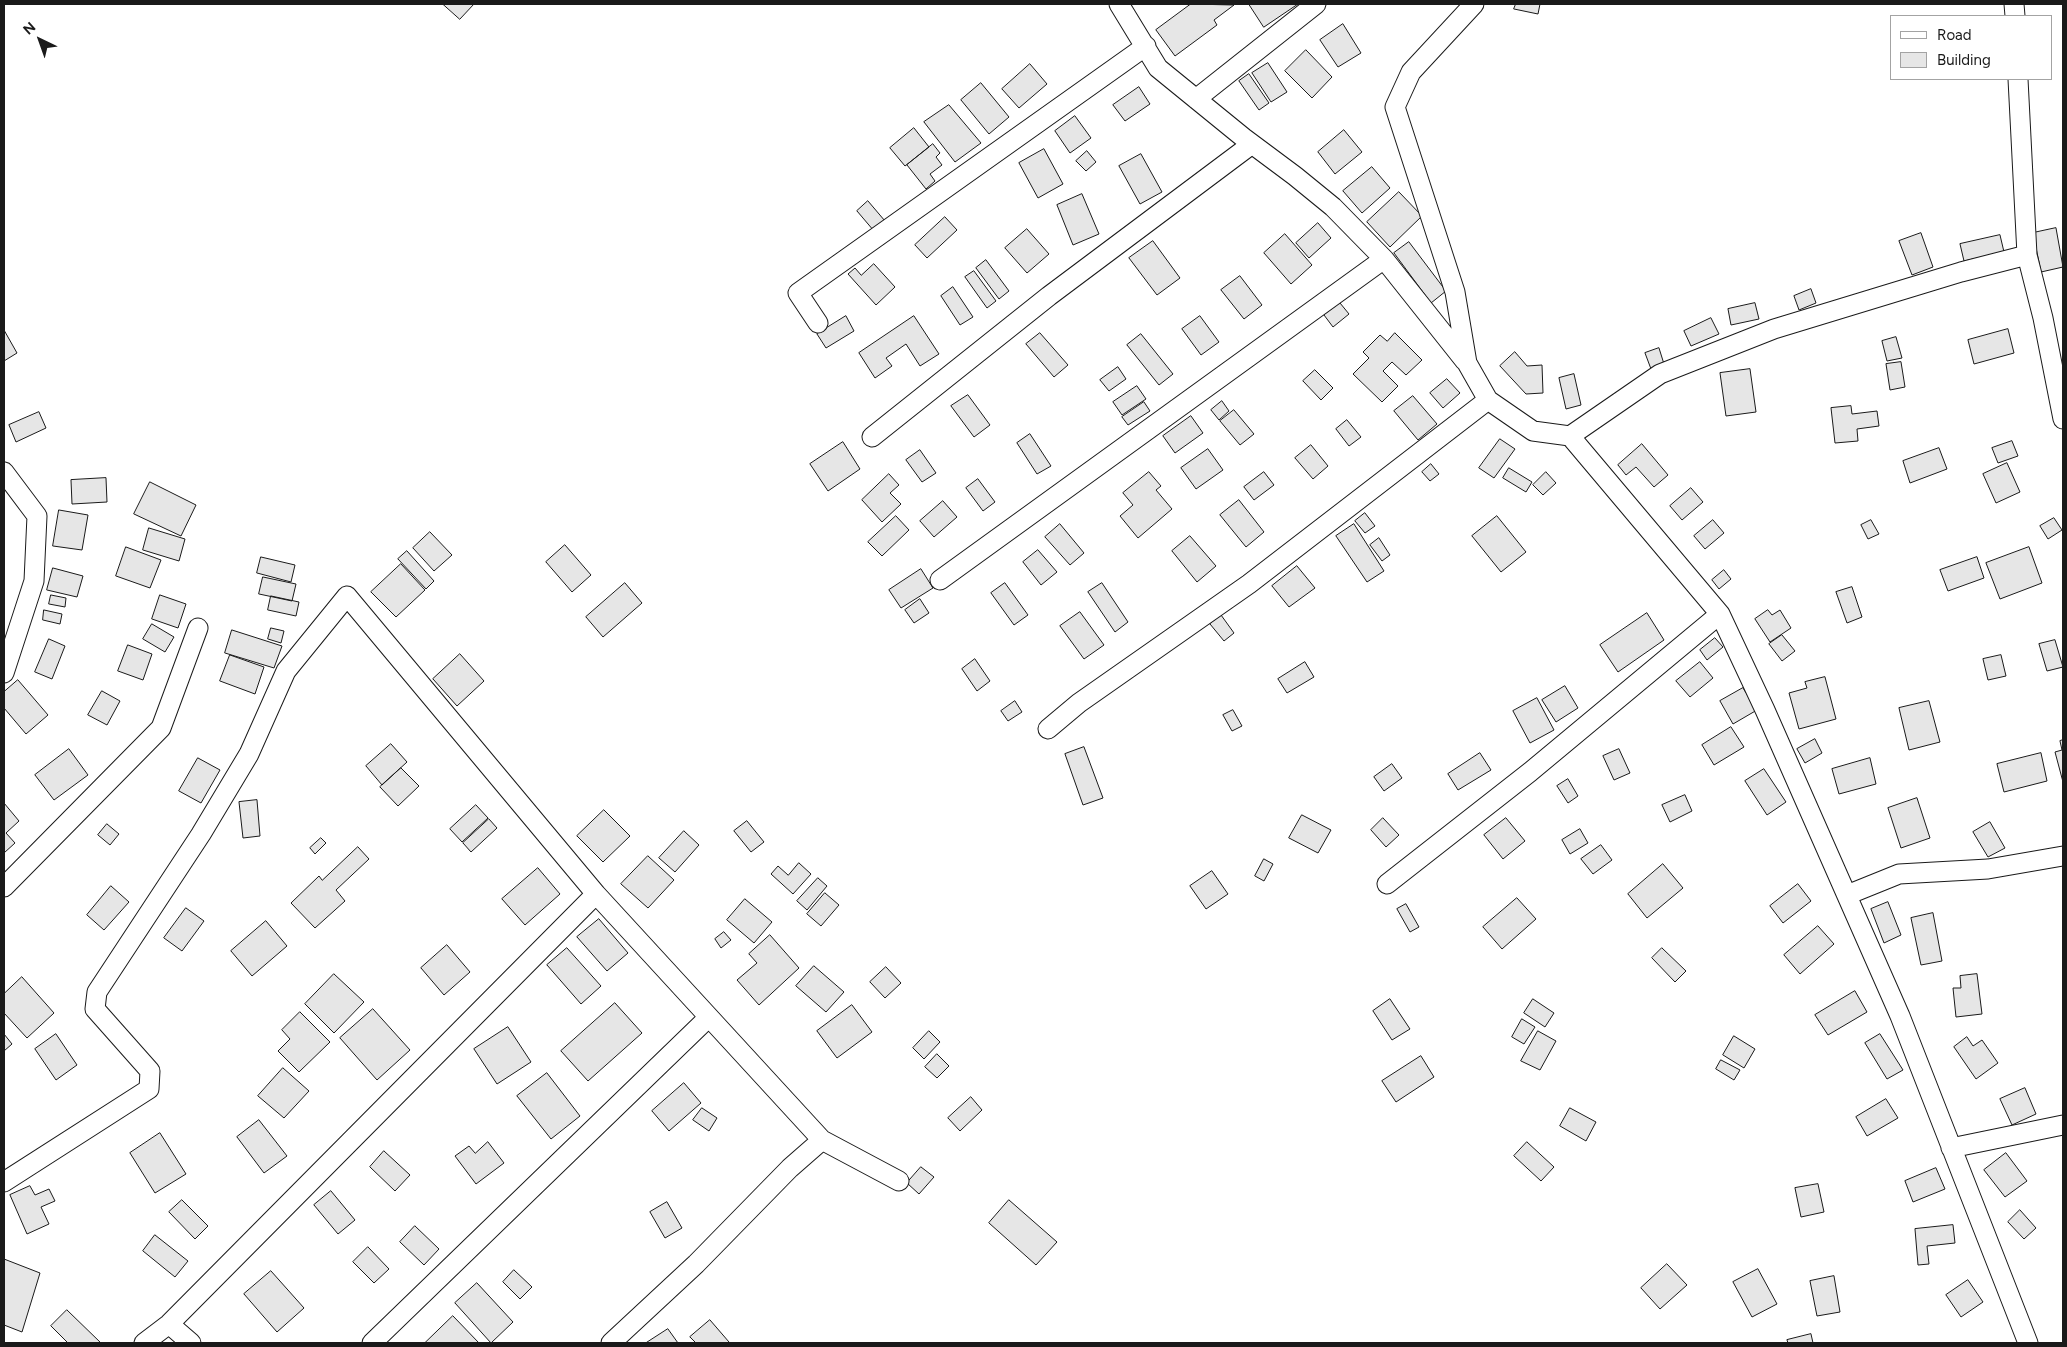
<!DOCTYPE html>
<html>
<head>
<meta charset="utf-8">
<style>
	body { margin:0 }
	#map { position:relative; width:2067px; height:1347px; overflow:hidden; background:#fff; font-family:Figtree,sans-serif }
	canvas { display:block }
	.frame { position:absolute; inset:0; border:5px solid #1a1a1a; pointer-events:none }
	.legend { position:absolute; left:1890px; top:15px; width:162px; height:65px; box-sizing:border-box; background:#fff; border:1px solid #a3a3a3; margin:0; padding:6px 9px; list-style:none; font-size:15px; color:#1a1a1a }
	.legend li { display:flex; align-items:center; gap:10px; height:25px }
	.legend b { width:25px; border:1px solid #a3a3a3 }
	.north { position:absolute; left:15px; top:15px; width:50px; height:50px; -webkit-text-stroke:4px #fff; paint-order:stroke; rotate:318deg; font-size:14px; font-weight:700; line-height:20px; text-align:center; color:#1a1a1a }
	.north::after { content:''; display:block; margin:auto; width:18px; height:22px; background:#1a1a1a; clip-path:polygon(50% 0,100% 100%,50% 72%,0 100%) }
</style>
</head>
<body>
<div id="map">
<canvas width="2067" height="1347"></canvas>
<div class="frame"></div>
<ul class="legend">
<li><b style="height:6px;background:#fff"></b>Road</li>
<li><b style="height:14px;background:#e6e6e6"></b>Building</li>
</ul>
<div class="north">N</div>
</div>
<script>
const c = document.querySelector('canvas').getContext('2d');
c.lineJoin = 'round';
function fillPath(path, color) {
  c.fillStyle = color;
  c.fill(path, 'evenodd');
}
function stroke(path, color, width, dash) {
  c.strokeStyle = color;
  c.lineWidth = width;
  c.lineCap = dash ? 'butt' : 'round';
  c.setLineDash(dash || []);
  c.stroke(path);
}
const building = new Path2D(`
	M443,4h31l-14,15z
	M1191,4l43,1 -20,15 3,5 -42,31 -19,-26z
	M1249,4h49l-34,23z
	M1516,4h24l-2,10 -24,-5z
	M1343,24l18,29 -23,14 -18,-27z
	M1306,50l26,27 -20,21 -27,-27z
	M1268,63l19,29 -16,10 -19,-29z
	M1030,64l17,20 -28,24 -17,-19z
	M1249,74l20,29 -10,7 -20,-29z
	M981,83l28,34 -20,17 -28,-34z
	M1139,87l11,17 -25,17 -12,-16z
	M949,105l32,38 -26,19 -31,-40z
	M1075,116l16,22 -21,15 -15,-22z
	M914,128l15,19 -24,19 -15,-18z
	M1344,130l18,22 -27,22 -17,-22z
	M933,144l7,9 -4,4 6,8 -12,9 5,7 -9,8 -19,-24z
	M1044,149l19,35 -25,14 -19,-35z
	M1087,151l9,11 -10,9 -10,-10z
	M1141,154l21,38 -22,12 -21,-38z
	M1372,167l18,21 -28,25 -19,-22z
	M1399,192l23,24 -32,31 -23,-25z
	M1082,194l17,40 -26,11 -16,-40z
	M868,201l17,20 -11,10 -17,-20z
	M945,217l12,13 -30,28 -12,-13z
	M1318,223l13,15 -22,20 -13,-15z
	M2056,228l7,39 -22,5 -8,-39z
	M1027,229l22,25 -22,19 -22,-25z
	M1921,233l12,34 -21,8 -13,-34z
	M1285,234l27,31 -21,19 -27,-31z
	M2000,235l4,17 -40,9 -4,-17z
	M1153,241l27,37 -23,17 -28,-37z
	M1409,242l37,49 -15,12 -37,-50z
	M986,260l23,31 -10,8 -23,-31z
	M874,264l21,23 -19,18 -28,-31 7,-6 6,7z
	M974,271l22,30 -9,7 -22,-31z
	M1240,276l22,29 -18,14 -23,-29z
	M953,287l20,30 -13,8 -19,-29z
	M1811,289l5,14 -17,7 -5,-14z
	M1340,303l9,11 -16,13 -9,-12z
	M1755,303l4,16 -28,6 -3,-16z
	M846,316l8,15 -28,17 -9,-14z
	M914,316l25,38 -19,12 -14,-22 -20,14 6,8 -17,12 -16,-25z
	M1200,316l19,26 -18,13 -19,-26z
	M1711,318l8,16 -28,12 -7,-15z
	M2008,329l6,24 -40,11 -6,-24z
	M4,330l13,23 -13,8z
	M1040,333l28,32 -14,12 -28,-33z
	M1395,333l27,27 -16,15 -14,-13 -9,9 15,15 -16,16 -29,-28 16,-16 -6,-6 17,-17 7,6z
	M1141,334l32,40 -14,11 -32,-40z
	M1896,337l6,21 -15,3 -5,-20z
	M1659,348l5,16 -13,5 -6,-16z
	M1515,352l12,14 15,-1 1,28 -17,1 -26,-28z
	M1901,362l4,25 -15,3 -4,-26z
	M1118,367l8,12 -17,12 -9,-11z
	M1750,369l6,43 -30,4 -6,-43z
	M1315,370l18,18 -12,12 -18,-19z
	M1574,374l7,31 -15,4 -7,-31z
	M1447,379l13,14 -17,15 -13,-15z
	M1137,386l9,13 -24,16 -9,-13z
	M968,395l22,30 -16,12 -23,-31z
	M1413,396l24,28 -19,16 -24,-29z
	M1222,401l7,10 -10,9 -8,-10z
	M1144,402l6,9 -22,14 -6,-8z
	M1851,406l1,8 25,-3 2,15 -22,3 1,12 -23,2 -4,-35z
	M1234,410l20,24 -14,11 -20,-24z
	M39,412l7,16 -30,14 -7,-17z
	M1191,416l12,17 -28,20 -12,-17z
	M1347,420l14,17 -12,9 -13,-17z
	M1030,434l21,32 -14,8 -20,-31z
	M1500,439l15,10 -21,29 -15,-10z
	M2012,441l6,15 -20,7 -6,-15z
	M843,442l17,27 -32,22 -18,-27z
	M1642,444l26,31 -14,12 -18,-20 -10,8 -8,-10z
	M1311,445l17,21 -15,13 -18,-21z
	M1939,448l8,21 -37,14 -7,-22z
	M1208,449l15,21 -27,19 -15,-21z
	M920,450l16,23 -14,9 -16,-22z
	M2007,463l13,29 -24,11 -13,-29z
	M1431,464l8,10 -9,7 -8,-9z
	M1509,468l23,14 -6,10 -23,-14z
	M1149,472l12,14 -5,4 16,19 -34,29 -18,-22 13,-11 -10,-12z
	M1264,472l10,13 -20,15 -10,-13z
	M1546,472l10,11 -13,12 -10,-10z
	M889,474l10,11 -9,8 11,11 -19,18 -20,-22z
	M106,478l1,24 -35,2 -1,-24z
	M978,479l17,23 -12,9 -17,-23z
	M150,482l46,23 -15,31 -47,-22z
	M1691,488l12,14 -21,18 -12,-14z
	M1239,500l25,32 -18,15 -26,-32z
	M943,501l14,16 -23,20 -14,-16z
	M59,510l29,5 -6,35 -29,-4z
	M1365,513l10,13 -10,7 -10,-12z
	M896,516l13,14 -27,26 -14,-14z
	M1497,516l29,36 -25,20 -29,-36z
	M2054,518l8,12 -14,9 -8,-13z
	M1713,520l11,13 -19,16 -11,-13z
	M1871,520l8,14 -11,5 -7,-14z
	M1060,524l24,29 -14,12 -25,-28z
	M1354,524l30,47 -17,11 -31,-46z
	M149,528l36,11 -6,22 -36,-11z
	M430,532l22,23 -18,16 -21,-23z
	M1190,536l26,30 -19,16 -25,-31z
	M1379,538l11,17 -8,6 -12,-16z
	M565,545l26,30 -19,17 -26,-30z
	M126,547l35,13 -11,28 -34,-12z
	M2029,547l13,36 -42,16 -14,-36z
	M1038,550l19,22 -16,13 -18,-23z
	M407,551l27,30 -8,8 -28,-30z
	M261,557l34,8 -4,17 -34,-9z
	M1977,557l7,21 -36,13 -8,-21z
	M401,564l24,26 -29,27 -25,-25z
	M1297,566l18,22 -26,19 -17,-21z
	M53,568l30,8 -6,21 -30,-7z
	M921,569l12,19 -32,20 -12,-18z
	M1724,570l7,9 -12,10 -7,-9z
	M263,577l33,7 -4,17 -33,-7z
	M625,583l17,20 -39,34 -17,-20z
	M1005,583l23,32 -14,10 -23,-32z
	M1102,583l26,39 -13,10 -27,-40z
	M1852,587l10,30 -15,6 -11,-31z
	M51,595l15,3 -1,9 -16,-3z
	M160,595l26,9 -8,24 -26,-9z
	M271,596l28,6 -3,14 -28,-6z
	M920,599l9,14 -15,10 -9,-13z
	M44,610l18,4 -2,10 -17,-4z
	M1768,610l4,5 8,-5 11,18 -21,14 -15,-23z
	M1080,612l24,33 -20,14 -24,-33z
	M1647,613l17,27 -46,32 -18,-27z
	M1221,615l13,18 -10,8 -14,-17z
	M152,624l22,13 -9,15 -22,-13z
	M271,628l13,3 -3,12 -13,-4z
	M232,630l50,16 -8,22 -49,-15z
	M1782,635l13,16 -13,10 -13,-17z
	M1715,638l8,9 -16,13 -7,-10z
	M49,639l16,7 -13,33 -17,-7z
	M2055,640l8,27 -16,4 -8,-27z
	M128,645l24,9 -9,26 -25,-9z
	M460,654l24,27 -27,25 -24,-27z
	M230,655l34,12 -9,27 -35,-13z
	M2001,655l5,21 -18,4 -5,-21z
	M975,659l15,22 -13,10 -15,-22z
	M1305,662l9,15 -27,16 -9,-14z
	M1700,662l13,16 -23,19 -14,-16z
	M1825,677l11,42 -37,10 -10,-36 18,-5 -2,-6z
	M18,680l30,35 -22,19 -22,-26v-16z
	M1565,686l13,22 -22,14 -14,-22z
	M1743,688l14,22 -24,14 -13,-23z
	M102,691l18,10 -13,24 -19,-10z
	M1537,698l17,32 -24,13 -17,-32z
	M1015,701l7,11 -14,9 -7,-10z
	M1929,701l11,41 -31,8 -10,-42z
	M1233,710l9,16 -10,5 -9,-16z
	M1731,727l13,20 -30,18 -12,-20z
	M1815,739l7,14 -17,10 -8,-14z
	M2063,740v42l-8,-30 7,-2 -2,-9z
	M391,744l16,18 -25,23 -16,-19z
	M1084,747l19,51 -20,7 -18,-51z
	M69,749l19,26 -34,25 -19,-25z
	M1619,749l11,24 -16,7 -11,-24z
	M1480,753l11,17 -33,20 -10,-16z
	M2041,753l6,28 -43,11 -7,-28z
	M198,758l22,12 -19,33 -22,-12z
	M1870,758l6,26 -37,10 -7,-25z
	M1392,764l10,14 -18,13 -10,-14z
	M401,768l18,18 -21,20 -18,-19z
	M1764,769l22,33 -19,13 -22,-34z
	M1568,779l10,17 -10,7 -11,-17z
	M1685,795l7,16 -22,11 -8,-17z
	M1917,798l13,40 -29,10 -13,-40z
	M257,800l3,36 -17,2 -4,-36z
	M4,803l15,18 -13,12 9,10 -11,10z
	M476,805l12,13 -26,24 -12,-13z
	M604,810l26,26 -27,26 -26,-26z
	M1302,815l29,15 -13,23 -29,-15z
	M1383,818l16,17 -13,12 -15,-17z
	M1506,818l19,23 -22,18 -19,-24z
	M489,819l8,9 -26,24 -8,-9z
	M747,821l17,21 -13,10 -17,-21z
	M1990,822l15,26 -17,9 -15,-25z
	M107,824l12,10 -9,11 -12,-10z
	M1580,829l8,14 -18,11 -8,-14z
	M684,831l15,14 -24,27 -16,-14z
	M321,838l5,5 -11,11 -5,-6z
	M1601,845l11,15 -19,14 -12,-15z
	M358,847l11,12 -33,31 9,11 -30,27 -24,-25 28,-27 3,4z
	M648,856l26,24 -26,28 -27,-24z
	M1264,859l9,5 -9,17 -9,-5z
	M799,863l12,11 -18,20 -22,-20 7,-8 10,9z
	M1663,864l20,24 -36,30 -19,-24z
	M538,868l22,26 -35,31 -23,-26z
	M1212,871l16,23 -22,15 -16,-23z
	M818,878l9,8 -20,24 -10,-9z
	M1798,884l13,17 -28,22 -13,-17z
	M111,886l18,16 -25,28 -17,-15z
	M825,893l14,12 -18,21 -14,-12z
	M1517,898l19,21 -34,30 -19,-22z
	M745,899l27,23 -18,21 -27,-23z
	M1888,902l13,33 -17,8 -13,-34z
	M1406,904l13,23 -9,5 -13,-23z
	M186,908l18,13 -22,30 -18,-13z
	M1933,913l9,48 -21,4 -10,-47z
	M599,919l29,34 -21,18 -30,-34z
	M266,921l21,25 -35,30 -21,-25z
	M1818,926l16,18 -34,30 -16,-19z
	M724,932l7,8 -10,8 -6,-9z
	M770,935l29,33 -40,37 -22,-25 20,-17 -8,-9z
	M447,945l23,27 -26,23 -23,-27z
	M567,948l34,38 -20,18 -34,-39z
	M1662,948l24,23 -11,11 -23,-24z
	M814,966l30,26 -18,20 -30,-26z
	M886,967l15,16 -16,15 -15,-16z
	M334,974l30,28 -30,31 -29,-29z
	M1977,974l5,40 -26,3 -3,-29h8l-1,-12z
	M22,977l32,36 -27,25 -23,-25v-19z
	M1855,991l12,21 -39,23 -13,-20z
	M1390,999l20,30 -18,11 -19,-29z
	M1533,999l21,14 -9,14 -21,-14z
	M615,1003l27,30 -54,48 -27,-30z
	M852,1005l20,27 -35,26 -20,-27z
	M373,1009l37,41 -33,30 -37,-42z
	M300,1012l30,30 -31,30 -21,-21 12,-12 -8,-9z
	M1522,1019l13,8 -11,17 -12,-7z
	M508,1027l23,35 -34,22 -23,-35z
	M929,1031l11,11 -16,17 -11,-11z
	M1538,1031l18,10 -16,29 -19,-9z
	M4,1034l8,10 -8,7z
	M56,1034l21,31 -21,15 -21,-31z
	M1880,1034l23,36 -16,9 -22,-36z
	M1734,1036l21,13 -11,19 -21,-13z
	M1967,1037l6,9 9,-6 16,23 -22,16 -22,-32z
	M937,1054l12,12 -12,12 -12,-11z
	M1421,1056l13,21 -38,25 -14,-21z
	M1721,1060l19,10 -6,10 -18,-11z
	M283,1068l26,23 -25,27 -26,-22z
	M547,1073l33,43 -29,23 -34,-43z
	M684,1083l17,20 -32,28 -17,-20z
	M2025,1088l11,26 -24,11 -12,-26z
	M971,1097l11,13 -22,21 -12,-13z
	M1886,1099l12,19 -31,18 -11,-19z
	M702,1108l15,10 -8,13 -16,-11z
	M1570,1108l26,14 -10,19 -26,-15z
	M259,1120l28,36 -23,17 -27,-36z
	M160,1133l26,41 -31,19 -25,-40z
	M488,1142l16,21 -28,21 -21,-28 14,-10 6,7z
	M1527,1142l27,25 -13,14 -27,-25z
	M384,1151l26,24 -15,16 -25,-24z
	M2006,1153l21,28 -22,16 -21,-27z
	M921,1167l13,10 -15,17 -12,-11z
	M1936,1168l9,21 -32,13 -8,-21z
	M1818,1184l6,28 -23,5 -6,-29z
	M30,1186l5,9 14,-6 6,12 -14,6 8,17 -22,10 -17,-39z
	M331,1191l24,29 -17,14 -24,-29z
	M182,1200l26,26 -13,13 -26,-27z
	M1009,1200l48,42 -21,23 -47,-42z
	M667,1202l15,26 -17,10 -15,-26z
	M2020,1210l16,18 -12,11 -16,-17z
	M1953,1225l2,18 -28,3 2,18 -11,1 -3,-36z
	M415,1226l24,23 -15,16 -24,-23z
	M155,1235l33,26 -13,16 -32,-26z
	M368,1247l21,22 -15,14 -21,-21z
	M4,1259l36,14 -18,59 -18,-7z
	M1667,1264l20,21 -27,24 -19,-21z
	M1758,1269l19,35 -25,13 -19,-35z
	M514,1270l18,17 -12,12 -17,-17z
	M271,1271l33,37 -27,24 -33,-38z
	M1834,1276l6,36 -23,4 -7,-35z
	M1968,1280l15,22 -22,15 -15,-22z
	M477,1283l36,39 -22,21 -36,-40z
	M67,1310l34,33h-33l-17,-17z
	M453,1316l26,27h-54z
	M710,1320l19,22 -2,1h-31l-6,-6z
	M668,1329l10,14h-32z
	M1811,1334l2,9h-25l-1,-3z`);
fillPath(building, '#e6e6e6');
stroke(building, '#1a1a1a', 1);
const street = new Path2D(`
	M1119,4l39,64 86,70 51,38 38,31 51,52 81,102
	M1474,4l-63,68 -16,35 60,185 12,71 21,37 45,31 37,5
	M2014,4l1,12
	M2018,79l9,176
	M1196,99l120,-95
	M818,323l-20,-30 348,-247
	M872,437l177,-141 203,-152
	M4,472l33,44 -3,65 -30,92
	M940,580l444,-321
	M1048,729l31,-26 170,-119 239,-184
	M1387,884l143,-112 190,-158
	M4,887l157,-159 37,-100
	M1847,895l52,-21 89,-5 75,-13
	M1951,1148l112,-23
	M4,1182l145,-93 1,-18 -55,-62 2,-17 104,-158 48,-80 37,-83 61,-75 249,298 226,246 77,41
	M169,1324l22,19
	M144,1343l25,-19 427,-430
	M372,1343l337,-326
	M611,1343l85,-79 94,-96 32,-28
	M2028,1343l-128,-327 -135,-306 -45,-96 -150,-178 90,-62 114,-45 187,-57 66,-17 16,63 20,101`);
stroke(street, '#1a1a1a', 21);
stroke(street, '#fff', 19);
</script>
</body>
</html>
